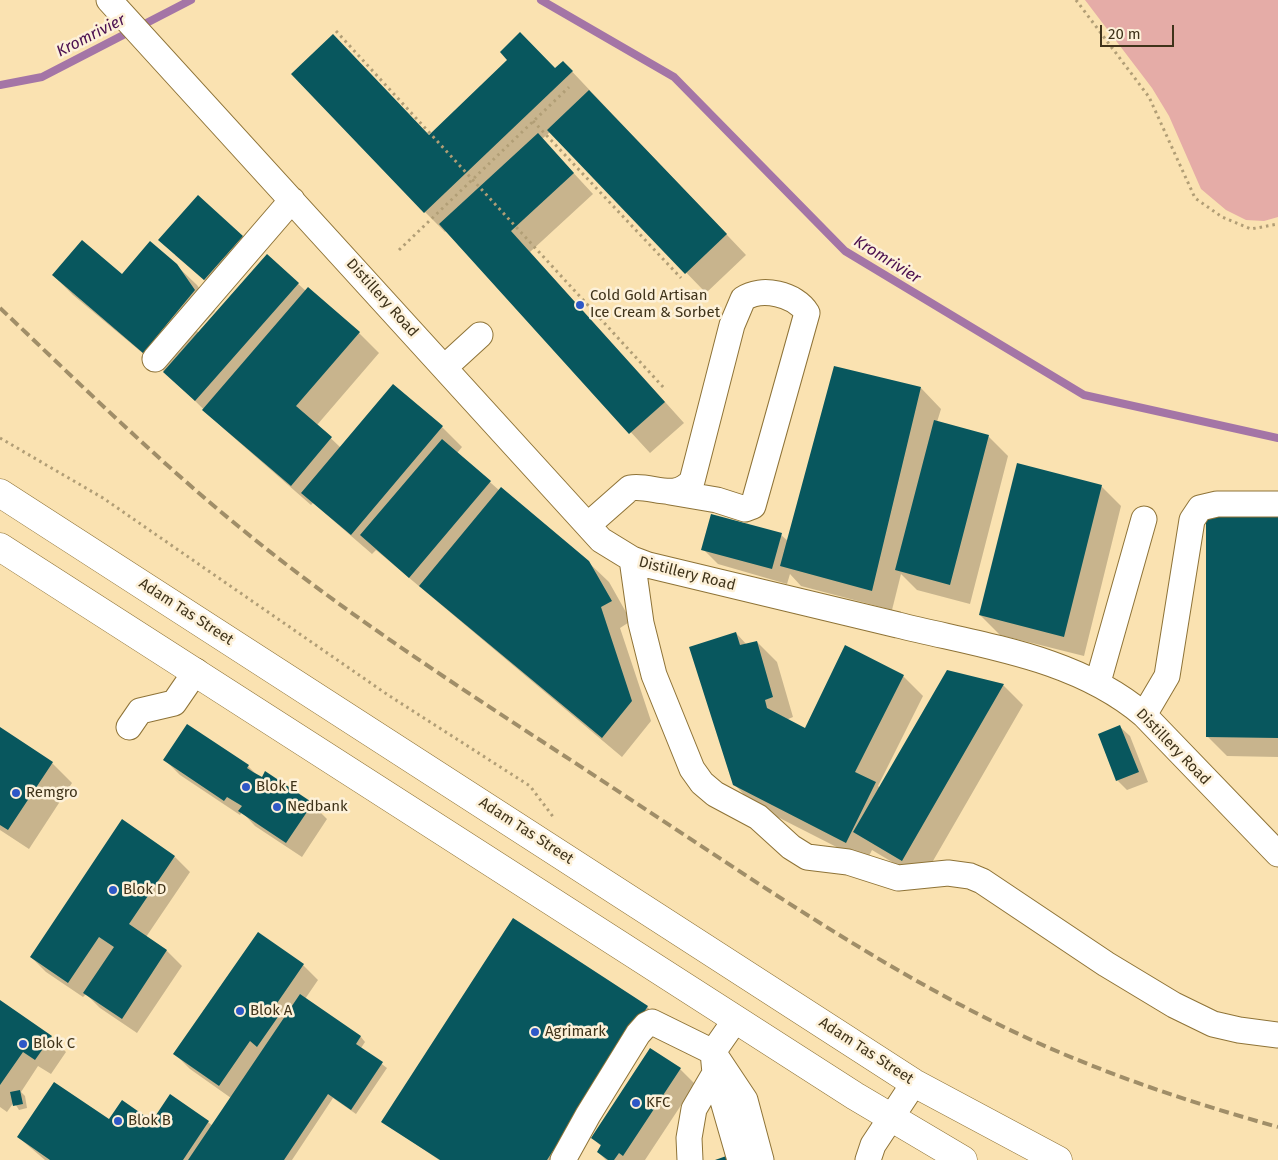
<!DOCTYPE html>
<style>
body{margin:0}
#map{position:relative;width:1278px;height:1160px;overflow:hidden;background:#fae2b1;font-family:"Fira Sans",sans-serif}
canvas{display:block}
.scale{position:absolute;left:1100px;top:25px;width:74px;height:22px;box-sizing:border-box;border:2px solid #3f331a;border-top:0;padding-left:6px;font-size:15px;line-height:18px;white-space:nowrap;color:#3f331a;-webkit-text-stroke:4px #fdf1d9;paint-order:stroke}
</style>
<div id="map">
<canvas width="1278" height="1160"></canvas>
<div class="scale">20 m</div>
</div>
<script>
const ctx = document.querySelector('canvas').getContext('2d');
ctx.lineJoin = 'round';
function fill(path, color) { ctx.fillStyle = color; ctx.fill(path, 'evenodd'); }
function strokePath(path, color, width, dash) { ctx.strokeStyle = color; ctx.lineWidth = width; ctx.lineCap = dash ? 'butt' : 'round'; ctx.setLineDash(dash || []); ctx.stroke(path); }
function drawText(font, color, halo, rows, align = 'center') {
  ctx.font = font + ' "Fira Sans",sans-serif'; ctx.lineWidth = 5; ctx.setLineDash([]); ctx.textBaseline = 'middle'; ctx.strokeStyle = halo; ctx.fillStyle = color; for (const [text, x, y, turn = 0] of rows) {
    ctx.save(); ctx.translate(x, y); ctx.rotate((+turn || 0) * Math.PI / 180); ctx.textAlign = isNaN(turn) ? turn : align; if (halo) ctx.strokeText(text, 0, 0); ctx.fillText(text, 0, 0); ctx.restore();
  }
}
fill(new Path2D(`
 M1085,0h193v217l-14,4 -18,-1 -20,-10 -25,-21 -32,-73 -17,-28z`), '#e5aca7');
fill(new Path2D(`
 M563,62l183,193 -40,38 -156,-161 -8,7 51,55 -63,58 154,171 -34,30 -204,-222 -1,1 -20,-20 -132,-138 136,62 127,-66z
 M242,236l15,16 -37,42 -45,-39z
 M267,256l39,35 53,42 20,20 -62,72 24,23 101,-21 20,20 -5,6 43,38 88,71 21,20 22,39 -11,7 31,93 -29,36 -246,-207 -4,4 -59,-51 -2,2 -87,-76 -60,-58 -91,-76 -20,-20 69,1 54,-11 21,20 18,26 -18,20 2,2z
 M921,388l20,21 -4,13 51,14 20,20 -38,148 -53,-14 -16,-16 -9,36 -91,-24 -11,-12 -3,10 -69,-20 -15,-15 78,-14 7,6z
 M1101,486l20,20 -37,150 -84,-21 -20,-20z
 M1278,517v240l-51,-1 -20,-20z
 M736,633l11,12 10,-3 20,20 16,55 -7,3 20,10 97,-54 20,20 -45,90 2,2 123,-103 20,20 -101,175 -50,-30 -6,12 -112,-57 -20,-21z
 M1119,726l11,10 18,46 -21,8 -10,-10z
 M0,729l52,34 20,20 -43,66 -29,-19z
 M165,760l83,6 10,10 54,28 15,15 -25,38 -47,-31 -13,-14 -2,3 -60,-40z
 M175,857l15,15 -44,65 21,14 15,15 -45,67 -37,-25 -14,-14 -3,3 -37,-25 -15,-15z
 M258,934l45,31 15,15 -13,19 56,38 4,5 -4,6 26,20 -31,46 -23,-16 -41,62h-247l-27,-23 91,-16 99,1 5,4 18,-28 -41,-29 -15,-15z
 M0,1002l51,35 15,15 -15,22 -13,-8 -17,26 4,4 2,12 -8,2 -5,-8 -7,10 -7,-5z
 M647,1007l5,4 -97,149h-116l-57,-39z
 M680,1069l15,15 -50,76h-39l-8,-8 4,-5 -10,-9z`), '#0003');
strokePath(new Path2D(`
 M541,0l133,77 171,174 239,144 194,43
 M0,85l42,-8 149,-77`), '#a475a6', 8);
fill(new Path2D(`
 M520,32l35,36 8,-7 10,10 -149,142 -133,-139 42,-40 96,101 78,-75 -7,-8z
 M589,90l138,144 -42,40 -138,-144z
 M538,133l36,40 -63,58 154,171 -36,32 -190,-210z
 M198,195l45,41 -39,44 -46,-40z
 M82,240l40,34 28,-33 27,23 18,26 -52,63 -91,-78z
 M267,254l32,29 -104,118 -32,-29z
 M308,287l52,45 -64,74 36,31 -41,49 -89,-76z
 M834,366l87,21 -49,204 -92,-25z
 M393,384l50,42 -92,109 -50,-42z
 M934,420l55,15 -39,150 -55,-15z
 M442,439l49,42 -82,97 -49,-43z
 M1017,463l85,22 -38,152 -85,-22z
 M501,487l88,74 23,40 -11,6 31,94 -30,37 -183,-152z
 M711,514l71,19 -10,36 -71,-19z
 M1206,515h72v223l-72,-1z
 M736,632l4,13 17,-4 16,56 -8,3 2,8 38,20 40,-83 59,30 -49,97 21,10 -30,61 -113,-58 -44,-138z
 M947,670l57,14 -102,177 -49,-29z
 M187,724l62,41 -2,3 6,4 9,5 3,-6 48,32 -27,40 -48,-32 4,-5 -15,-9 -3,4 -61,-41z
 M1120,725l19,47 -23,9 -18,-47z
 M0,727l53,35 -45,68 -8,-5z
 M122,819l53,37 -46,68 38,26 -45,69 -39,-26 31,-46 -15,-10 -31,46 -38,-26z
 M513,918l135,88 -101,154h-107l-59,-38z
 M258,932l46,32 -31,45 7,5 -23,33 -7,-6 -31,45 -46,-32z
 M300,994l61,42 -5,8 27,18 -32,48 -23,-16 -44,66h-96z
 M0,1000l52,36 -17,24 -12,-8 -23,33z
 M650,1048l31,20 -58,88 -4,-3 -5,7h-6l-11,-8 4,-7 -10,-7z
 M54,1082l55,37 13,-19 30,21 18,-27 39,27 -26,39h-133l-33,-23z
 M20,1090l3,14 -10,2 -3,-14z
 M732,1154l2,6h-19z`), '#08575e');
const minor = new Path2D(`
 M109,0l492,540 31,19 16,6c84,20 167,40 250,60 84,21 178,32 246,90l134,139
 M155,359l137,-159
 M445,367l35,-32
 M588,525l42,-37c22,-4 44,14 62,-7l40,-156 11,-26c18,-13 53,-5 64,14l-54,193 -8,3 -28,-9 -47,-8
 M632,559l9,64 13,52 38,94 10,14 13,11 43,23 33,30 16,10 41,5 50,16 50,-5 22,3 12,5 124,83 68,41 39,19 26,6 39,5
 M1098,682l46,-163
 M1144,715l23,-39 25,-156 8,-12 17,-4h61
 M129,727l11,-16 34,-8 22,-32
 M715,1073l25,87
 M563,1160l25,-45 50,-81 8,-9 6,-3 61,30 32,48 16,60
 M690,1160l-1,-22 5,-29 21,-36 -2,-21 23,-33
 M868,1160l5,-15 41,-62`);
const major = new Path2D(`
 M0,493l914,590 144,77
 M0,547l855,549 108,64`);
strokePath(minor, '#8e7337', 27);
strokePath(major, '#8e7337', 29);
strokePath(new Path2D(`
 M1076,0l73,97 46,101 27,19 29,12 27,-5
 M336,31l328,357
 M533,121l148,157
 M399,250l170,-163
 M0,438l103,60 285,197 142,91 24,32`), '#b19e76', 3, [2.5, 4]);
strokePath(minor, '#fff', 25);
strokePath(major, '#fff', 28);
strokePath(new Path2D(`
 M0,308c78,74 155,150 238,218 125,103 264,188 398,277 111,73 222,149 340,210 96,50 198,85 302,114`), '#a08e68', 4, [10, 5]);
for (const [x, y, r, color] of [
 [580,305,5,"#2e58c7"],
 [246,787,5,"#2e58c7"],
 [16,793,5,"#2e58c7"],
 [277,807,5,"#2e58c7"],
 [113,890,5,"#2e58c7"],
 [240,1011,5,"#2e58c7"],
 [535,1032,5,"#2e58c7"],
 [23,1044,5,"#2e58c7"],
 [636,1103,5,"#2e58c7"],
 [118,1121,5,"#2e58c7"]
]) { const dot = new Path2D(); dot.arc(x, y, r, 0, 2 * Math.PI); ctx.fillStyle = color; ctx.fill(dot); strokePath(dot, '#fdf1d9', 2); }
drawText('15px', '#3f331a', '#fdf1d9', [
 ["Cold Gold Artisan",590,296],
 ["Ice Cream & Sorbet",590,313],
 ["Blok E",256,787],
 ["Remgro",26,793],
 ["Nedbank",287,807],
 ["Blok D",123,890],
 ["Blok A",250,1011],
 ["Agrimark",545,1032],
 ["Blok C",33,1044],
 ["KFC",646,1103],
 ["Blok B",128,1121]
], 'left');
drawText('15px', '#3f331a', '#fdf1d9', [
 ["Distillery Road",382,298,48],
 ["Distillery Road",687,574,14],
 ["Adam Tas Street",186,612,33],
 ["Distillery Road",1173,747,46],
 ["Adam Tas Street",526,831,33],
 ["Adam Tas Street",866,1051,33]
]);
drawText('italic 16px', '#4a0e4e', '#fdf1d9', [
 ["Kromrivier",91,36,-27],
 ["Kromrivier",887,260,32]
]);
</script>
